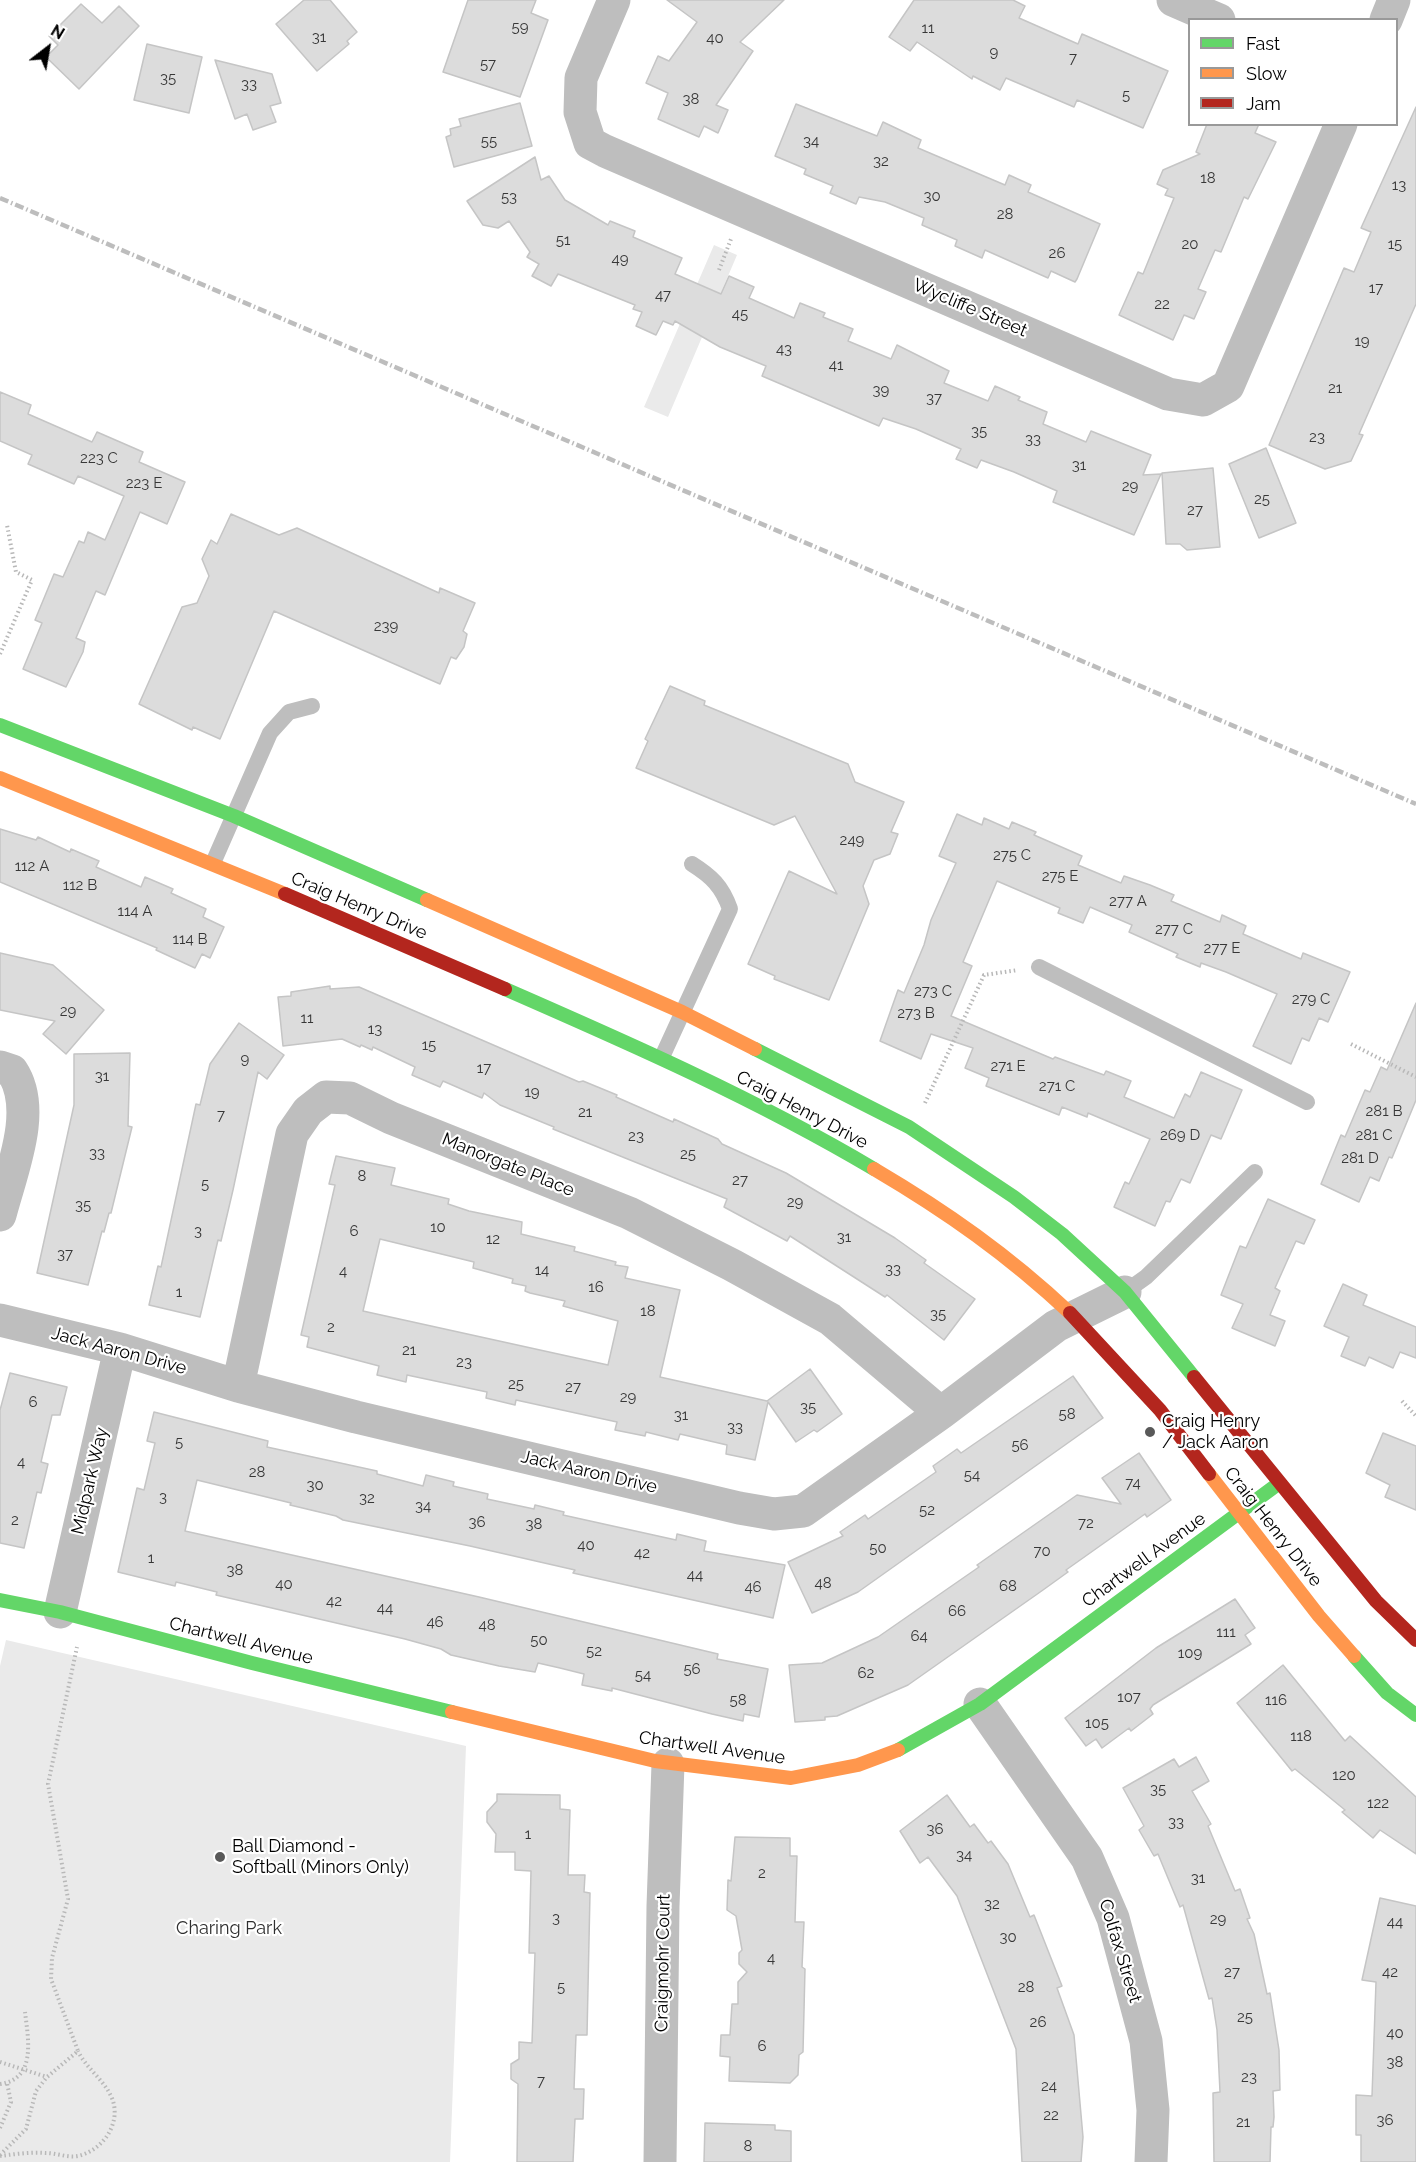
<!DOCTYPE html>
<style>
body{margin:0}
#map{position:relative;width:1416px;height:2162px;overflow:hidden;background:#fff;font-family:Raleway,sans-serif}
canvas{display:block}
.legend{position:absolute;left:1188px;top:18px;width:210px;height:108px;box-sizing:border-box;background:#fff;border:2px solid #999;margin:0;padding:8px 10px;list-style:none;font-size:18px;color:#000}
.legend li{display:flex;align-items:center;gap:12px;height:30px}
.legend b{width:30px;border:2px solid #999}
.north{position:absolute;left:18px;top:18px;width:60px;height:60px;-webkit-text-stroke:4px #fff;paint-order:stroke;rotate:31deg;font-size:16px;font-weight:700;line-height:24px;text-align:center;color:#000}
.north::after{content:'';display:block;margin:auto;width:21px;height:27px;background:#000;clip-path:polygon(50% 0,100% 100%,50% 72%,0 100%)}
</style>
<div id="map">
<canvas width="1416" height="2162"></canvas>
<ul class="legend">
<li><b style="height:8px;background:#63d668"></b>Fast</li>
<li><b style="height:8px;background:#ff974d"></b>Slow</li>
<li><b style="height:8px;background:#b3261e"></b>Jam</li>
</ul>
<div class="north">N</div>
</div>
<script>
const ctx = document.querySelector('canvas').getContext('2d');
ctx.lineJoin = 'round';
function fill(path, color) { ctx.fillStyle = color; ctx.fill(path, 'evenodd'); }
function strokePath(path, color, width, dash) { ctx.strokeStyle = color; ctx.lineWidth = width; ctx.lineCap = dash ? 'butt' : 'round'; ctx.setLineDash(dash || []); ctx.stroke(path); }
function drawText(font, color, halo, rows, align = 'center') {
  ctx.font = font + ' Raleway,sans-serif'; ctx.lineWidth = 4.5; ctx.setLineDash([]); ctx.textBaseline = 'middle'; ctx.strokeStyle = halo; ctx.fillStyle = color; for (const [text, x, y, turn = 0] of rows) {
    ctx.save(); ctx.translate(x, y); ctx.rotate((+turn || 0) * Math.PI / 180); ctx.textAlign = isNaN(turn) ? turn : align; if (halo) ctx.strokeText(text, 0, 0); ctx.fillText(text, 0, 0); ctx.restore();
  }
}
fill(new Path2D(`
 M714,245l23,10 -69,162 -24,-10z
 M6,1640l460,106 -16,416h-450v-496z`), '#eaeaea');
const building = new Path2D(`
 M304,0h26l27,32 -10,9 2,3 -32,27 -41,-47z
 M468,0h68l-5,13 17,7 -28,77 -77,-25z
 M667,0h117l-44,42 13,9 -37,54 12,5 -10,23 -14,-7 -5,11 -41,-18 10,-26 -22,-10 12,-27 11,5 28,-39z
 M914,0h99l12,6 -6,12 59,26 4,-10 86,37 -25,57 -66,-28 -3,7 -68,-29 -6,12 -27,-14 -1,3 -55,-37 -7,9 -21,-14z
 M81,4l21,19 17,-17 20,20 -60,63 -33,-32 12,-12 -9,-9z
 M147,44l55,13 -13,56 -55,-13z
 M215,60l57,14 9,29 -11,3 6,16 -23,8 -6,-16 -12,5z
 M520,103l12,43 -78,21 -8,-30 5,-2 -1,-6 11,-3 -2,-7z
 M796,104l81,32 6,-14 38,18 -3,8 87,37 4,-10 22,10 -3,7 72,32 -23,55 -2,3 -24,-11 -3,7 -63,-28 -3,8 -27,-12 2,-6 -35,-15 2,-7 -39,-16 -26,-5 -3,7 -26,-11 3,-7 -29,-12 2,-5 -31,-13z
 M1416,107v197l-57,130 4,1 -12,26 -26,8 -56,-24 75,-177 10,4 17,-40 -10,-4z
 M1207,124h52l-4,9 21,9 -28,57 -4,-2 -23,55 -6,-2 -17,39 8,3 -12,27 -10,-4 -11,25 -54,-25 19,-43 5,2 31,-76 -9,-3 3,-6 -11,-5 6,-14 37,-16 -4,-2z
 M535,157l6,23 8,-4 16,24 43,25 2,-4 25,10 -2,6 49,21 -7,16 46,20 8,-18 25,11 -5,11 45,20 6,-15 25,10 -2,4 30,12 -5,12 43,18 6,-14 52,26 -5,12 44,18 7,-15 25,11 -2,3 29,12 -4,12 43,18 5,-11 60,24 -8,20 18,-1 -27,61 -81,-33 4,-11 -43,-19 -33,-12 -4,8 -21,-9 5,-10 -45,-20 -33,-11 -4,8 -117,-50 4,-10 -46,-19 -45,-26 -2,4 -10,-4 -7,14 -20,-9 6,-14 -9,-3 2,-4 -77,-31 -7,12 -19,-10 7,-12 -12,-7 3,-5 -21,-31 -11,7 -15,-3 -16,-24z
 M0,392l31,13 -3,9 64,28 5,-10 46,20 -4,10 46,20 -18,42 -27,-12 -35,83 -9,-4 -20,47 9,4 -2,10 -17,35 -43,-18 19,-46 -7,-3 19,-46 9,3 16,-36 5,2 4,-11 17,8 19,-44 -46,-20 -4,8 -46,-20 4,-9 -32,-14z
 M1266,448l30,75 -37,15 -30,-74z
 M1213,468l7,79 -33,3 -7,-6h-14l-4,-71z
 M231,514l48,21 18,-7 142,65 1,-5 35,15 -12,28 4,3 -3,13 -8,12 -5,-2 -11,27 -166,-73 -54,128 -27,-12 -1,3 -53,-26 43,-97 15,-4 12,-27 -7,-17 9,-19 6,4z
 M670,686l35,15 -1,4 144,59 7,18 49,20 -13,30 7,2 -8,20 -16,6 -11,26 6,18 -40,96 -55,-21 1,-3 -27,-12 41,-93 48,23 -42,-78 -21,9 -138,-57 12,-27 -3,-2z
 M957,814l25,11 2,-7 25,11 3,-7 24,10 -2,3 48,21 -4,9 43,18 3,-7 26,9 24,10 -3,6 49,21 2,-7 24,11 -3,8 58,25 2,-6 47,19 -22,50 -9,-4 -10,23 -7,-3 -11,26 -38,-18 24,-52 -51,-22 -25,-9 -1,4 -24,-10 2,-3 -49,-22 3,-7 -42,-18 -7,16 -25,-10 2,-5 -63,-27 -34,81 9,4 -21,50 102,43 2,-2 49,18 2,-4 25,10 -7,16 50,21 11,-24 5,3 11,-25 41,18 -21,49 -10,-4 -21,48 -9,-4 -11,23 -4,-1 -11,25 -41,-19 11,-25 4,2 21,-45 -62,-26 -1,4 -25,-10 -3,8 -73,-29 3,-8 -24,-10 8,-20 -42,-14 -10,25 -41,-18 18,-51 6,3 20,-48 7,-25 25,-57 -17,-7z
 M0,829l36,11 2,-3 32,15 1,-3 28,12 -3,6 45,20 4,-10 28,12 -2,4 35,16 -3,8 21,10 -14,31 -8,-4 -7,14 -39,-18 1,-2 -157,-66z
 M0,953l53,12 51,45 -38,44 -23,-20 12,-13 -55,-11z
 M330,986v3l29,-2 220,95 4,-1 34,14 -1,2 57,25 1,-3 44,20 4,5 64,29 109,65 31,22 -2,3 51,36 -31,41 -57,-45 -2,2 -95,-61 -3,5 -63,-34 3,-8 -174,-70 1,-2 -54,-22 -16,-12 -2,5 -39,-17 -3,6 -28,-12 3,-8 -42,-20 -1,3 -11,-5 -1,2 -18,-8 -59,7 -5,-49 13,-1v-4z
 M1416,1003v97l-24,58 -3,-1 -10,24 -9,-4 -11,25 -38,-18 20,-49 4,2 20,-47 5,2 11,-25 6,3z
 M239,1023l45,32 -17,24 -9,-7 -25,118 -12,51 -3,-1 -18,77 -51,-12 9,-39 3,1 35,-163 4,1 10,-41z
 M130,1053l-2,73 4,1 -21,86h-2l-5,19 -2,-1 -14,54 -51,-12 37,-168v-51z
 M336,1156l59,12 -4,17 58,14 -1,5 21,7 53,11 -1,12 54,13 -1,4 42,11 -1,3 13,2 -3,11 55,12 -20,87 107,24 43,-32 32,45 -25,18 -3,-2 -18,12 -28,-40 -13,58 -29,-6 1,-9 -47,-11 -2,6 -32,-8 -1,4 -30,-6 2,-8 -101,-22 -1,5 -29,-7 1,-6 -80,-17 -1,7 -29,-7 2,-9 -72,-19 2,-10 -8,-2 34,-150 -6,-1zM380,1239l94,23 -1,6 40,11 -1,4 14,3 -1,5 5,2 35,8 -2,5 55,15 -10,44 -245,-54z
 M1268,1199l47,21 -11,24 -8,-3 -21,47 5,3 -10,24 15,6 -10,25 -43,-18 11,-24 -22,-9 19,-49 6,2z
 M1343,1284l24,11 -4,10 53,22v31l-16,-6 -7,16 -24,-11 -4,9 -24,-10 8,-19 -25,-11z
 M10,1373l57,14 -7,28h-8l-11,47 7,2 -7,29 -4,-1 -13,56 -24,-5v-133z
 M1073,1376l30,42 -245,174 -46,21 -24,-51 55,-26 -3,-4 25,-17 3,4 68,-47 -3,-6 24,-17 4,4z
 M154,1412l114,29 -1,6 110,24v3l46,12 3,-11 28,7 -1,4 35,8 -1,5 47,10 1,-4 29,7 -1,3 113,25 1,-6 29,7 -2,10 81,14 -12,53 -200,-45 2,-3 -105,-24 -127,-26 -7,-4 -46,-11 1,-2 -94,-23 -12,51 294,66 218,52 21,5 -1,5 51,10 -9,48 -15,-3 -1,7 -31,-7 -100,-26v3l-30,-6 2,-11 -24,-6 -22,-5 -3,9 -36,-6 -48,-11 -10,-6 -36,-10 -189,-44 1,-3 -41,-10 -1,4 -57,-14 19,-84 7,2 11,-47 -8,-2z
 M1383,1433l33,13v64l-31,-13 5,-12 -24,-12z
 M1139,1453l32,47 -24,17 -2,-3 -79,56 2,2 -25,18 -135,95 -71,31 -12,1v3l-30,2 -6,-57 33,-2 56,-26 101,-70 -2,-2 100,-70 44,9 -19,-26z
 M1235,1599l20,29 -10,7 6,9 -98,61 -3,4 3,5 -22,17 -2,-3 -27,20 -6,-9 -10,7 -21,-28 91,-70z
 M1283,1665l62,76 5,-5 66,61v57l-36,-24 -7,8 -31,-26 3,-2 -50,-41 -3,2 -55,-68z
 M1196,1757l13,24 -17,10 19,33 -3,2 27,65 5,-2 10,29 -3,1 7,15 13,60 3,-1 9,57 1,40 -7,1 1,26 -1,10h-2l-1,35h-56l-1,-69 7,-1 -3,-62 -5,-32 -3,1 -26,-94 -3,2 -22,-53 -4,2 -15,-26 5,-4 -21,-38 51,-29 5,8z
 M497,1794l63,1v14l10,1 -2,65h17l-1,17 6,1 -3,142h-11l-2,54h10l-1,30h-8l-2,43h-56l1,-78 -7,-5v-15l8,-5v-17l13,1 3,-90h-6l2,-82 -16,-1v-18h-20l1,-18 -9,-12v-10l10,-11z
 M947,1795l23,32 4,-3 14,19 3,-2 17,23 22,53 4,-2 28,71 -5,2 17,47 9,102 -2,25h-59l-6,-113 -59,-153 -29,-39 -8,6 -20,-32z
 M735,1837l55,1v18h7l-2,66h9l-2,45 3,2 -2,83 -4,3 -1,20 -8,8 -61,-2 1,-24 -10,-1 1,-21h9l2,-31h6v-22l9,-10 -8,-8v-11l3,-3 -6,-34 -9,-6 1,-30 3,1z
 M1380,1898l36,8v256h-55v-27h-5v-40l16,1 4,-114 -14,-2z
 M705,2123l70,2v5l16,1v31h-87z`);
fill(building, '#dcdcdc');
strokePath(building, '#c5c5c5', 1.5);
strokePath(new Path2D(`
 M719,270l12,-31
 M0,654l32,-74 -16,-8 -9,-47
 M1351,1044l65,33
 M925,1103l59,-128 34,-5
 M1402,1401l14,15
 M0,2062l47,15
 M0,2084c37,-5 28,-46 25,-72
 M0,2128l11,-26 -4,-19
 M0,2155l26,-26 10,-38 11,-14 31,-26 -27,-72 1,-21 16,-59 -20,-115 29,-137
 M0,2156c15,-2 31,-4 46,-3 10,0 22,5 32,3 26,-6 45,-35 33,-60 -8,-17 -25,-28 -33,-45`), '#b8b8b8', 4, [1.5, 3]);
strokePath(new Path2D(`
 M213,863l57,-130 19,-21 23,-6
 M1039,967l268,135
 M662,1057l68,-148c-8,-23 -19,-33 -38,-45
 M1125,1292l21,-15 109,-105`), '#bebebe', 16);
strokePath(new Path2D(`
 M614,0l-33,78 -1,34 10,31 15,8 563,243 35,6 25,-14 113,-262
 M1173,0l46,20
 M1386,20l8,-20
 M0,1067l12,4c26,39 -1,101 -12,144
 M0,1320l120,29 118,37 118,31 383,91 35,6 29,-3 138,-98 115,-87 69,-34
 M238,1386l54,-252 16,-23 18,-14 24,1 41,20 238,95 103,52 98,54 111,94
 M60,1612l60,-263
 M980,1704l107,154 26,60 33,123 7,69 -2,52
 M660,2162l3,-256 5,-142`), '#bebebe', 33);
strokePath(new Path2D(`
 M0,725l234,91 193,84
 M505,989c126,55 251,110 369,180
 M755,1049l154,78 105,70 48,37 63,58 69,85
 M0,1600l60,12 192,51 200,49
 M1354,1656l33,37 29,22
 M898,1750l82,-46 298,-220`), '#63d668', 14);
strokePath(new Path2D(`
 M0,778l285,116
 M427,900l255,112 73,37
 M874,1169c73,43 134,86 196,144
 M1209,1474l110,142 35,40
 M452,1712l203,49 136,17 67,-13 40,-15`), '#ff974d', 14);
strokePath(new Path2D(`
 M285,894l220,95
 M1070,1313l90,97 49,64
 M1194,1377l182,224 40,39`), '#b3261e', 14);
strokePath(new Path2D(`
 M0,198l1416,606`), '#bdbdbd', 4.5, [9, 3, 1.5, 3]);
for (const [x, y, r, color] of [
 [1150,1432,6,"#595959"],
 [220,1857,6,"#595959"]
]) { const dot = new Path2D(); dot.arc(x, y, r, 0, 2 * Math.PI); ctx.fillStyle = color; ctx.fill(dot); strokePath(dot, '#fff', 2); }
drawText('15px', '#373737', null, [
 ["59",520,27],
 ["11",928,28],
 ["31",319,37],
 ["40",715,38],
 ["9",994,52],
 ["7",1073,58],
 ["57",488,64],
 ["35",168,78],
 ["33",249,84],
 ["5",1126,95],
 ["38",691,99],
 ["55",489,141],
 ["34",811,141],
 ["32",881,161],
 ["18",1208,178],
 ["13",1399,185],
 ["30",932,196],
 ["53",509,197],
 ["28",1005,214],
 ["51",563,240],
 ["20",1190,244],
 ["15",1395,244],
 ["26",1057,253],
 ["49",620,259],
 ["17",1376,288],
 ["47",663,295],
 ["22",1162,304],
 ["45",740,314],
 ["19",1362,341],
 ["43",784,349],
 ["41",836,365],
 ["21",1335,388],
 ["39",881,390],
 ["37",934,398],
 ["35",979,431],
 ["23",1317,437],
 ["33",1033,439],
 ["223 C",99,458],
 ["31",1079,465],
 ["223 E",144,483],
 ["29",1130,486],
 ["25",1262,499],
 ["27",1195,510],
 ["239",386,626],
 ["249",852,840],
 ["275 C",1012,855],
 ["112 A",32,866],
 ["275 E",1060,876],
 ["112 B",80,885],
 ["277 A",1128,901],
 ["114 A",135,911],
 ["277 C",1174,929],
 ["114 B",190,939],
 ["277 E",1222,948],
 ["273 C",933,991],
 ["279 C",1311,999],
 ["29",68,1011],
 ["273 B",916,1013],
 ["11",307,1018],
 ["13",375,1029],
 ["15",429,1045],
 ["9",245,1059],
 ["271 E",1008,1066],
 ["17",484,1068],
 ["31",102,1076],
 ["271 C",1057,1086],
 ["19",532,1092],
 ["281 B",1384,1111],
 ["21",585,1112],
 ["7",221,1115],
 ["269 D",1180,1135],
 ["281 C",1374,1135],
 ["23",636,1136],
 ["33",97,1153],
 ["25",688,1154],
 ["281 D",1360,1158],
 ["8",362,1176],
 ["27",740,1180],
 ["5",205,1184],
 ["29",795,1202],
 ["35",83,1205],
 ["10",438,1227],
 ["3",198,1231],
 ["6",354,1231],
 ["31",844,1237],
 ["12",493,1239],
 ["37",65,1254],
 ["33",893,1269],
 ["14",542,1270],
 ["4",343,1271],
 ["16",596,1287],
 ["1",179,1292],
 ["18",648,1311],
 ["35",938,1314],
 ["2",331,1327],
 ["21",409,1350],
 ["23",464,1362],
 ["25",516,1384],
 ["27",573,1387],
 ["29",628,1397],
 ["6",33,1402],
 ["35",808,1407],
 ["58",1067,1414],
 ["31",681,1415],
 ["33",735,1427],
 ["5",179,1442],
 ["56",1020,1445],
 ["4",21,1462],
 ["28",257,1472],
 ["54",972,1475],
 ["74",1133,1483],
 ["30",315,1485],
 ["3",163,1497],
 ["32",367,1498],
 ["34",423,1506],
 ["52",927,1510],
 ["2",15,1520],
 ["36",477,1522],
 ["72",1086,1523],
 ["38",534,1524],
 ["40",586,1545],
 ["50",878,1548],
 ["70",1042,1551],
 ["42",642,1553],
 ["1",151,1558],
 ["38",235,1570],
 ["44",695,1575],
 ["48",823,1583],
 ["40",284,1584],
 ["68",1008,1586],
 ["46",753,1587],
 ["42",334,1601],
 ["44",385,1608],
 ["66",957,1611],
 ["46",435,1622],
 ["48",487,1625],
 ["111",1226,1632],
 ["64",919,1636],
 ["50",539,1640],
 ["52",594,1651],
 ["109",1190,1653],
 ["56",692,1669],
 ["62",866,1673],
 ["54",643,1675],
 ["107",1129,1697],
 ["58",738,1700],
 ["116",1276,1700],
 ["105",1097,1723],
 ["118",1301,1736],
 ["120",1344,1775],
 ["35",1158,1789],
 ["122",1378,1803],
 ["33",1176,1822],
 ["36",935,1829],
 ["1",528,1834],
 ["34",964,1855],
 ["2",762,1873],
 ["31",1198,1878],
 ["32",992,1904],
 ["3",556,1918],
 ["29",1218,1919],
 ["44",1395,1922],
 ["30",1008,1937],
 ["4",771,1958],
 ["27",1232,1972],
 ["42",1390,1972],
 ["5",561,1987],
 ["28",1026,1987],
 ["25",1245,2017],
 ["26",1038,2022],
 ["40",1395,2033],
 ["6",762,2046],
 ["38",1395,2062],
 ["23",1249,2077],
 ["7",541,2081],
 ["24",1049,2086],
 ["22",1051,2115],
 ["36",1385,2120],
 ["21",1243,2122],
 ["8",748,2146]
]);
drawText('18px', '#000', '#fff', [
 ["Wycliffe Street",970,308,23],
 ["Craig Henry Drive",359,906,23],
 ["Craig Henry Drive",802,1110,28],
 ["Manorgate Place",508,1165,22],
 ["Jack Aaron Drive",119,1351,15],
 ["Jack Aaron Drive",589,1472,13],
 ["Midpark Way",90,1481,-77],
 ["Craig Henry Drive",1273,1527,52],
 ["Chartwell Avenue",1144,1560,-36],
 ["Chartwell Avenue",241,1641,14],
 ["Chartwell Avenue",712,1748,8],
 ["Colfax Street",1120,1951,73],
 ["Craigmohr Court",663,1963,-89]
]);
drawText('18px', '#000', '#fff', [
 ["Craig Henry",1162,1422],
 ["/ Jack Aaron",1162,1443],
 ["Ball Diamond -",232,1847],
 ["Softball (Minors Only)",232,1868]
], 'left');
drawText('18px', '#2f2f2f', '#fff', [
 ["Charing Park",229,1929]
]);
</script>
